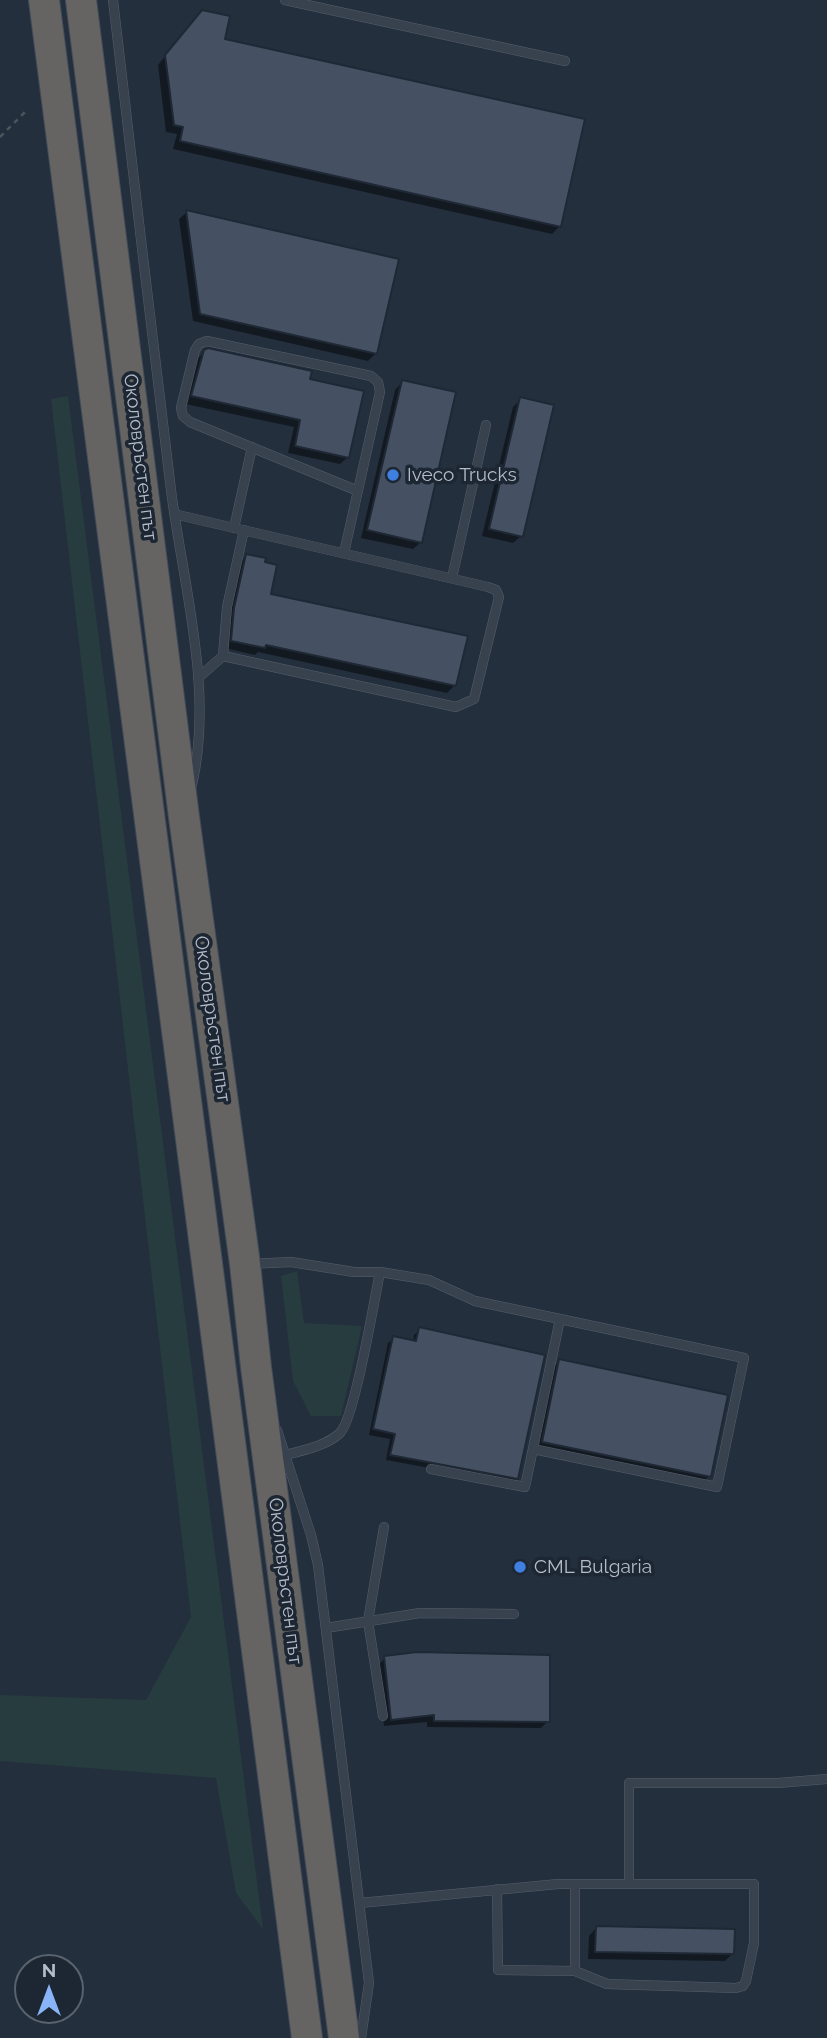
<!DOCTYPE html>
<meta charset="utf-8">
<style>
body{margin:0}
#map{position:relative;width:827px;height:2038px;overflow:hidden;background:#242f3e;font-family:Raleway,sans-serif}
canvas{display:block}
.north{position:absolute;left:14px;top:1954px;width:70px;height:70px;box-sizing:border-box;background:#1d2633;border:2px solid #59626f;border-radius:50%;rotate:0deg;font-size:19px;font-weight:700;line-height:28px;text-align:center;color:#b4bcc9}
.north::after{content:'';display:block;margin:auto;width:24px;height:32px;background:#8ab4f8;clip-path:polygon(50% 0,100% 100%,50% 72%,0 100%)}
</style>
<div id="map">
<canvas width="827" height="2038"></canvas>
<div class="north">N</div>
</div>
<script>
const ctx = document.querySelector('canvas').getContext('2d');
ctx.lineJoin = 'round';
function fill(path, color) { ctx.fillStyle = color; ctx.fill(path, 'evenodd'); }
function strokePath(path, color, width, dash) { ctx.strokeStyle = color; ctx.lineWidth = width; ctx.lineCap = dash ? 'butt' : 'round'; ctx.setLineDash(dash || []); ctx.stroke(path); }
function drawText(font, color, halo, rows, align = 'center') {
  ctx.font = font + ' Raleway,sans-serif'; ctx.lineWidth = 7; ctx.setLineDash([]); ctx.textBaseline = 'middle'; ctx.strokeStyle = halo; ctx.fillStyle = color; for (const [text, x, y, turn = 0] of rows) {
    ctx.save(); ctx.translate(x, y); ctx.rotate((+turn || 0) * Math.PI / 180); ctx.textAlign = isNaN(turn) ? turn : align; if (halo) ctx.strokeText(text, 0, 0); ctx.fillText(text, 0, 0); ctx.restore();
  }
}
fill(new Path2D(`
 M68,396l195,1533 -27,-36 -20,-115 -216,-17v-66l146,5 45,-83 -140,-1218z
 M297,1271l7,52 58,3 -21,90h-30l-18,-35 -12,-105z`), '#263c3f');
fill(new Path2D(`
 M194,20l29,20 337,186 -8,8 -379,-85 4,-15 -11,-2 -8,-67z
 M187,212l188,142 -7,7 -175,-40 -14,-102z
 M205,351l103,30 40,76 -8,7 -52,-11 6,-26 -109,-23 12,-45z
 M402,382l19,160 -8,7 -52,-11 34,-148z
 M521,399v137l-8,7 -31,-7 31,-129z
 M246,556l23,39 186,90 -8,8 -189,-41 -3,3 -31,-7 15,-84z
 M420,1329l97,149 -6,5 -125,-23 4,-21 -21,-4 19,-92 6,-5 19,4 1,-7z
 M559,1361l150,115 -6,6 -166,-35 17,-80z
 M385,1658l163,63 -7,7 -114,-1v-5l-43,4 -6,-61z
 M596,1928l137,25 -8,8 -137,-2 1,-23z`), '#0007');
const building = new Path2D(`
 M202,10l28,6 -5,23 360,80 -24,108 -381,-86 3,-14 -9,-2 -9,-70z
 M186,210l213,49 -22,95 -177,-40z
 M208,348l104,23 -2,8 54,12 -15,67 -54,-12 5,-26 -109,-24 13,-46z
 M402,380l54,12 -34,151 -55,-13z
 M520,397l34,8 -31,132 -34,-8z
 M246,554l20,4 -1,4 12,3 -6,29 197,42 -12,50 -190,-41 -1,3 -34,-7 3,-33z
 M419,1327l126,28 -27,124 -128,-24 5,-21 -22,-5 20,-93 23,5z
 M559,1359l169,36 -17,82 -169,-35z
 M417,1652l133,3v67l-116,-1v-6l-43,5 -7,-64z
 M596,1926l139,3 -1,25 -139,-2z`);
fill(building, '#455162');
strokePath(building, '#1f2835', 2);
const service = new Path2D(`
 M113,0c19,163 38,327 58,490 12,95 43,200 21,295
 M285,0l280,61
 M174,514l314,73 8,3 3,7 -25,102 -18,8 -233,-51 -25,22
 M234,528l18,-81
 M344,553l36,-161 -2,-10 -7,-6 -164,-35 -8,3 -4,6 -14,58 2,8 7,6 168,69
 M452,578l34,-153
 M223,656l4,-49 17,-77
 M248,1264l43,-2 63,10h26c-6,29 -25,145 -40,161 -14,13 -36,17 -54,22
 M380,1272l49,8 46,21 269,57 -27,129 -184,-38
 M277,1430l34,105 7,30 51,418 -8,55
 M431,1469l94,18 35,-168
 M326,1628l94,-15 94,1
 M383,1716l-15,-95 16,-94
 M575,1884v87
 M629,1884v-101h149l49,-4
 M360,1903l198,-19h196v59l-8,38 -3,5 -7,2 -129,-4 -32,-13 -77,-1 -1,-81`);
const trunk = new Path2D(`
 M44,0l263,2038
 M81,0l103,817 61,447 11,103 88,671`);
strokePath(service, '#565f6c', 10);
strokePath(trunk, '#434c59', 32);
strokePath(new Path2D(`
 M0,137l26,-26`), '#44595c', 2.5, [5, 5]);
strokePath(service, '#38414e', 9);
strokePath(trunk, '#656462', 30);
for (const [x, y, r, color] of [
 [393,475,7,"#3f7fe0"],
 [520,1567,7,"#3f7fe0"]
]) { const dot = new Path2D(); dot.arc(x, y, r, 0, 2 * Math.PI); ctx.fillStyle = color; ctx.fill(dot); strokePath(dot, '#1d2633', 2.5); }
drawText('19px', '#b4bcc9', '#1d2633', [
 ["Околовръстен път",140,457,83],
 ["Околовръстен път",212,1019,82],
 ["Околовръстен път",285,1581,83]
]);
drawText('19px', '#b4bcc9', '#1d2633', [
 ["Iveco Trucks",407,475],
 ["CML Bulgaria",534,1567]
], 'left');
</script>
